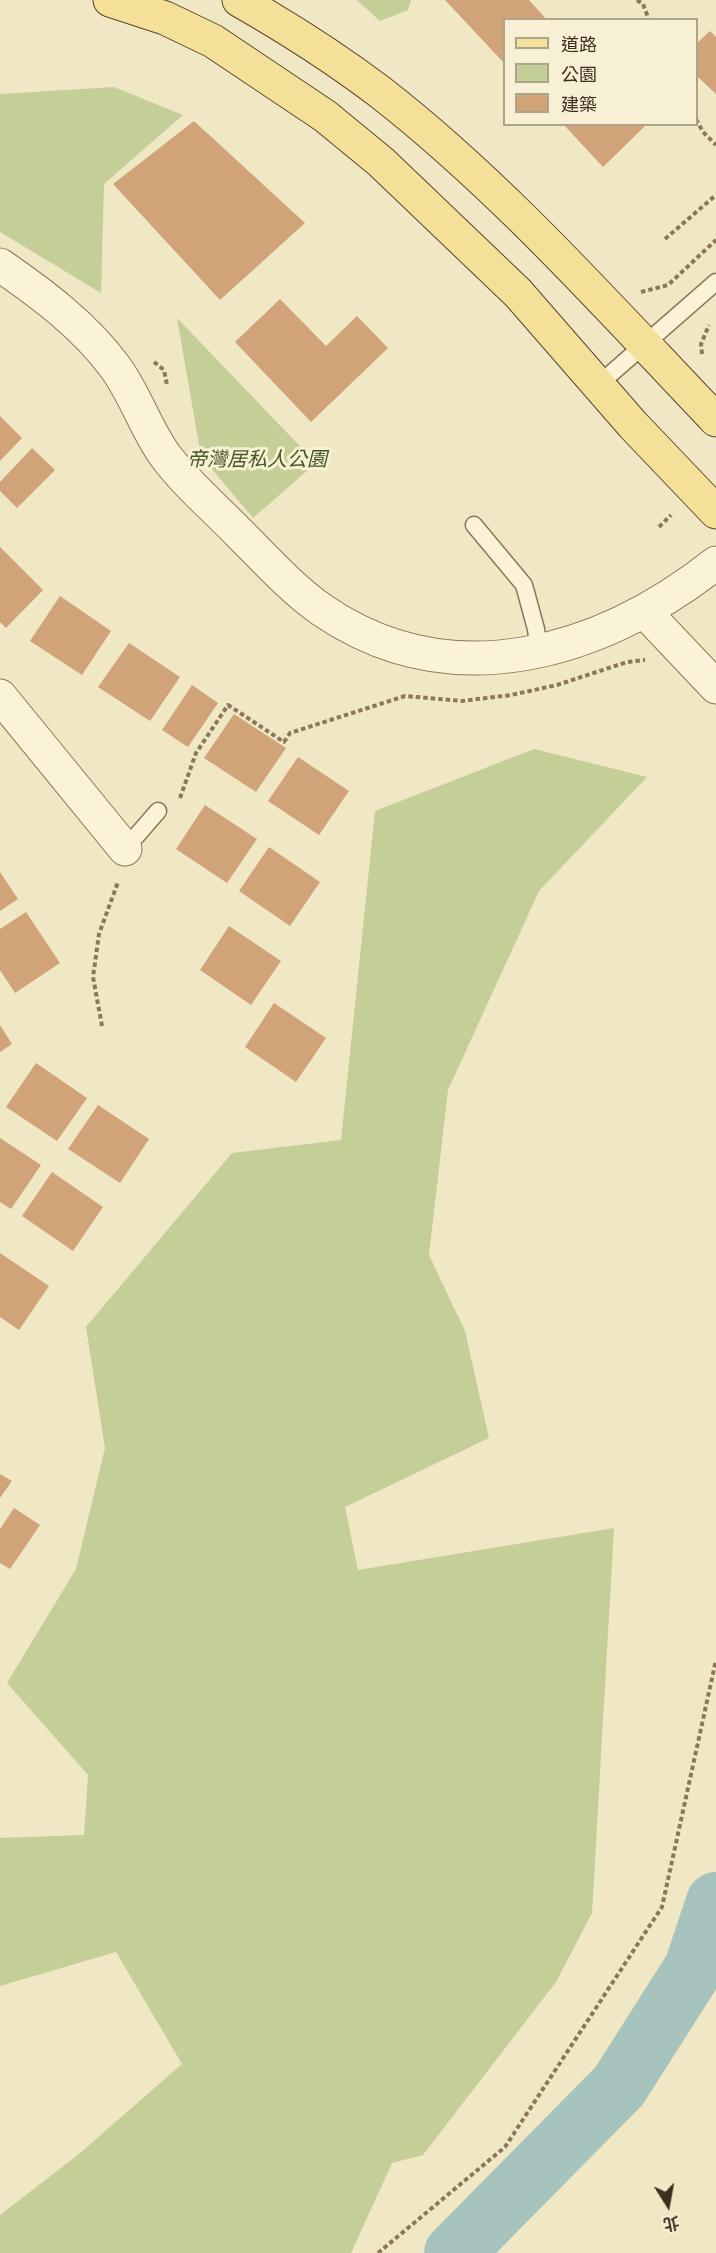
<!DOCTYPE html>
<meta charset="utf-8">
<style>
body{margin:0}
#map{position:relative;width:716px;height:2253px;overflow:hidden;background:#f0e7c4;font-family:"Roboto Serif","Noto Sans TC",serif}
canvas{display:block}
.legend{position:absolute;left:503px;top:18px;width:195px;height:108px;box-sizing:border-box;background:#f7f0d4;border:2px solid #aca38b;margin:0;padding:8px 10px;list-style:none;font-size:18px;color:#3b2f1e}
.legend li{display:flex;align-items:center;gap:12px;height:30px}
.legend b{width:30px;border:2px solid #aca38b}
.north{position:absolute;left:638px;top:2175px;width:60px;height:60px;-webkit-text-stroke:4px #f7f0d4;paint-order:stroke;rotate:169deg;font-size:16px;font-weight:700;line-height:24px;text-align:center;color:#3b2f1e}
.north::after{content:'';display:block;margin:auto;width:21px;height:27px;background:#3b2f1e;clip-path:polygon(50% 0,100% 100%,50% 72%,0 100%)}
</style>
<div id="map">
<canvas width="716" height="2253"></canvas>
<ul class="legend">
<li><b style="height:8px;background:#f5e09a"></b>道路</li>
<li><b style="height:16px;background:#c4cf97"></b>公園</li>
<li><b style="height:16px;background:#d0a478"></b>建築</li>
</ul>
<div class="north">北</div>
</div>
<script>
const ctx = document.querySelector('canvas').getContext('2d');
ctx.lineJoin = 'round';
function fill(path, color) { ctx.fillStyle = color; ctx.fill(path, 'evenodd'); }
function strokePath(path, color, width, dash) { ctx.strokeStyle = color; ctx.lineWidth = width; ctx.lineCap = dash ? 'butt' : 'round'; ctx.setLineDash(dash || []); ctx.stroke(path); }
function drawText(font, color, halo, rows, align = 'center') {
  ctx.font = font + ' "Roboto Serif","Noto Sans TC",serif'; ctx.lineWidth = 6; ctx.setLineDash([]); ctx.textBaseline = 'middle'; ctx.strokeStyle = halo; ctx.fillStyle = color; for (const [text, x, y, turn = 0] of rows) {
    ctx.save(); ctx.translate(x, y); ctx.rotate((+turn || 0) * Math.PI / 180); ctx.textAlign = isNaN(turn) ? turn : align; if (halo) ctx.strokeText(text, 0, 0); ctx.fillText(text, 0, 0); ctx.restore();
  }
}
fill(new Path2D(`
 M357,0h54l-3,10 -28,11z
 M114,87l69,28 -79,69 -3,109 -101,-61v-138z
 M177,318l139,145 -63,55 -52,-62z
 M534,749l113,28 -108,114 -91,199 -19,165 36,76 24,107 -144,69 13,63 256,-42 -22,385 -36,69 -133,173 -31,8 -41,90h-351v-38l79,-61 103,-90 -66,-112 -116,34v-148l84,-3 4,-60 -81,-92 69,-114 29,-121 -19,-121 146,-174 109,-13 34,-329z`), '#c4cf97');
strokePath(new Path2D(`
 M454,2253l165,-167 75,-118 22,-66`), '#a6c3bd', 60);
fill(new Path2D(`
 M445,0h84l18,20h-43v43z
 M710,31l6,6v57l-20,-19v-31z
 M194,121l111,102 -85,77 -107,-116z
 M563,124h84l-44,43z
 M280,299l46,47 31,-30 31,32 -77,74 -76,-80z
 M0,416l22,22 -22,23z
 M32,448l23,22 -38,38 -17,-17v-9z
 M0,547l43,43 -37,38 -6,-6z
 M60,596l51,35 -29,44 -52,-34z
 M129,643l51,34 -30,44 -52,-34z
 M192,685l26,18 -30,44 -26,-17z
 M234,714l52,34 -30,44 -52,-34z
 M298,757l51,34 -30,44 -51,-34z
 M205,805l52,34 -30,44 -51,-34z
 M269,847l51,35 -30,44 -51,-35z
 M0,872l18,27 -18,12z
 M26,912l34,51 -45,30 -15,-23v-41z
 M229,926l52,35 -30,44 -51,-35z
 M274,1003l52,35 -30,44 -51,-35z
 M0,1025l12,19 -12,8z
 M36,1063l51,35 -30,43 -51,-34z
 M98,1105l51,34 -29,44 -52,-34z
 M0,1138l41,27 -30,44 -11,-7z
 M52,1172l51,35 -30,44 -51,-35z
 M0,1253l49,33 -30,44 -19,-13z
 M0,1474l12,7 -12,17z
 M14,1508l26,17 -30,44 -10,-6v-34z`), '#d0a478');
const service = new Path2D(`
 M598,385l118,-103
 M474,525l50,60 12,44 3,23
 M125,849l33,-38`);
const minor = new Path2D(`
 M0,265c42,29 85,61 115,102 20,27 30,60 49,87 21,29 50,53 75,79 27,27 52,55 83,77 130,89 280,43 394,-47
 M645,612l71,75
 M0,696l125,153`);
const primary = new Path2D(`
 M110,0l55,18 48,23 112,75 56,46 137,131 115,132 83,87
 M239,0c49,28 96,58 141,92 121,94 230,217 336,328`);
strokePath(service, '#8c7859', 19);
strokePath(minor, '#8c7859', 35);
strokePath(primary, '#5a462d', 35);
strokePath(new Path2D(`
 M637,0l6,4 6,16
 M696,119l7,13 13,13
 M665,239l51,-44
 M641,292l27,-7 48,-45
 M702,354l-1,-10 8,-19
 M154,362l10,8 3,15
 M659,527l12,-12
 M180,798l16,-45 32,-48 56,37 6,-9 115,-37 57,5 49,-6 46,-10 70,-23 18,-2
 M102,1026l-9,-49 6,-43 19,-52
 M378,2253l127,-106 157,-240 54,-247`), '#8c7859', 4, [4.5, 3]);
strokePath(service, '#faf3d8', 16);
strokePath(minor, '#faf3d8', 33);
strokePath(primary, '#f5e09a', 33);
drawText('italic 20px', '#475923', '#f7f0d4', [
 ["帝灣居私人公園",257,460]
]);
</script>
